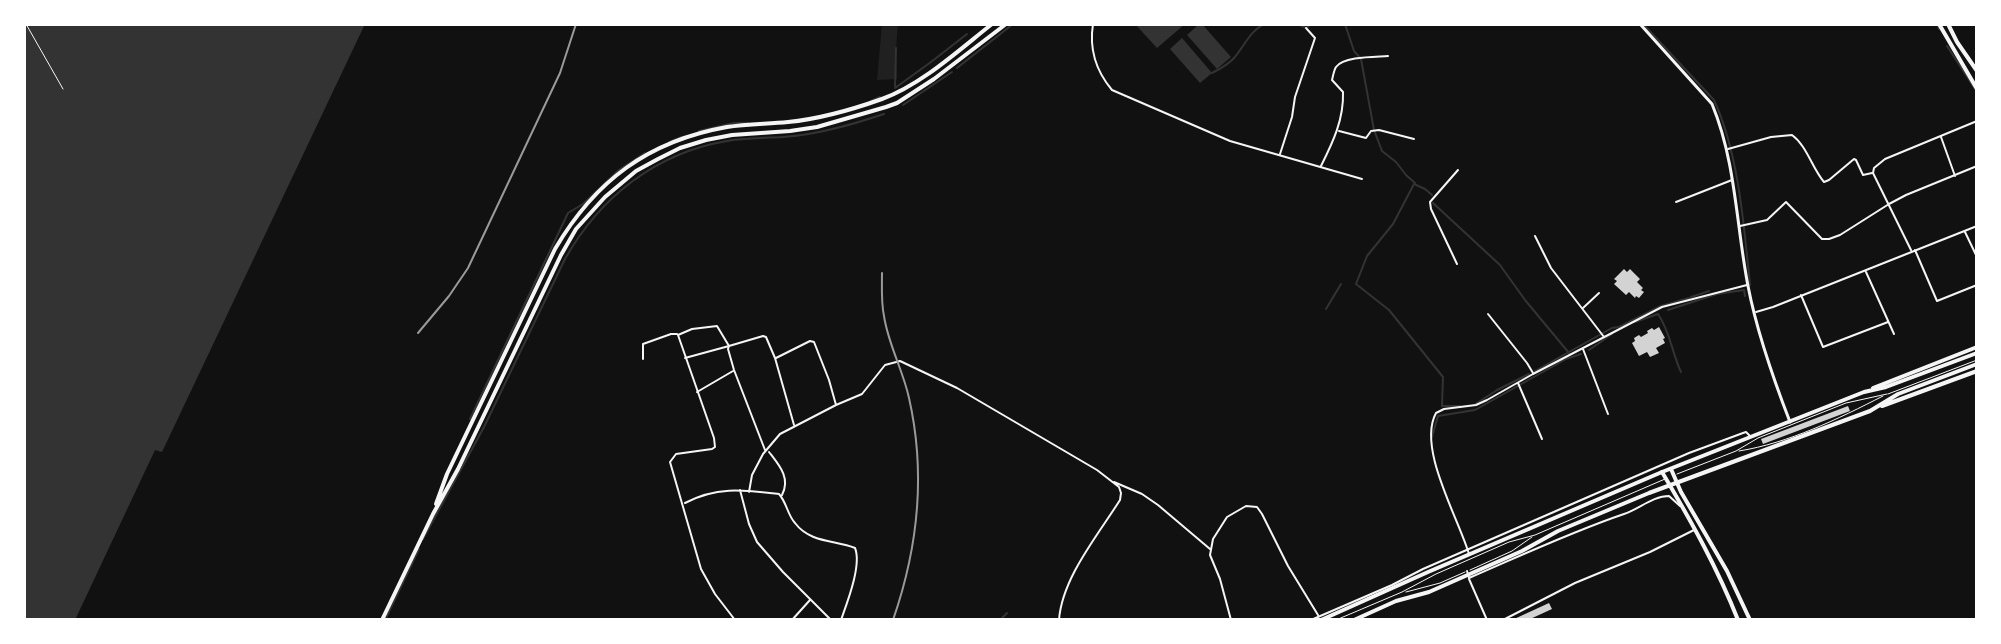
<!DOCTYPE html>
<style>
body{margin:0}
#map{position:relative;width:2001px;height:644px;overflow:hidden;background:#111;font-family:Jost,sans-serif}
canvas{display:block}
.frame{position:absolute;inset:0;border:26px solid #fff;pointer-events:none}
</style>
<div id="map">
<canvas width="2001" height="644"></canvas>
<div class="frame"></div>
</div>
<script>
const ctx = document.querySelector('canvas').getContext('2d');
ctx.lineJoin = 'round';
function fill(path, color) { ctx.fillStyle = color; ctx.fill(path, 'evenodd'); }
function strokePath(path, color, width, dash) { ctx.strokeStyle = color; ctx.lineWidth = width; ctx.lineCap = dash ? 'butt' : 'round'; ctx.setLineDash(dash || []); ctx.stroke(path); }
fill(new Path2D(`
 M882,24h16l-2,24 1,31 -20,1z`), '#202020');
fill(new Path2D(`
 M24,24h341l-203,428 -7,-2 -80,170h-51z
 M1135,24h50l-28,24z
 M1199,24h3l29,33 -14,12 -30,-34z
 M1182,38l30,35 -12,10 -30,-34z`), '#333');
strokePath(new Path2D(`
 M1298,24l8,4 6,-4
 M1345,24l9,27 7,8 13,71 8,21 14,11 10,13 9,8 -1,1 11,5 7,6
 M1643,24l71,76c25,54 30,127 36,185
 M1937,24l2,5
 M977,25l2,-1
 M1947,46l30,46
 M957,68l56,-44
 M1212,73c8,-4 16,-8 22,-15 10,-11 16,-28 31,-34
 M895,86l1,-38
 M895,88l36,-26 36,-28
 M871,101l9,-4
 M903,105l49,-33
 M699,131l35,-8h14
 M669,142l13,-5
 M1414,184l-21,40 -26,32 -11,28 33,26 54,67 -1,29h18
 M1433,203l67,62 25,35 44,53
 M1691,297l18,-6
 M1326,309l15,-25
 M1668,310l49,-16 27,-4 1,6
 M1635,322l23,-8c12,17 14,39 23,58
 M1589,350l23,-16
 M1535,371l77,-43 7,-1 42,-21 28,-8
 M1474,405l23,-15 32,-16
 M470,419l98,-206 15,-9 36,-34 26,-17
 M1432,437l6,-21 37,-6 91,-51 15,-5
 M423,539l61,-112 81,-168c35,-62 91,-106 162,-118 19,-3 37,-3 56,-4 34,-2 68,-12 101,-23
 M385,620l34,-71
 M1000,620l7,-7`), '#333', 2);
fill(new Path2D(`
 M1624,269l3,3 3,-3 10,10 -3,3 6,6 -2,2 3,2 -5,6 -3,-2 -1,2 -6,-6 -3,3 -12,-11 3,-3 -3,-2z
 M1659,327l6,11 -2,1 2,4 -9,5 3,5 -9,4 -3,-5 -8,4 -7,-13 3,-2 -1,-3 5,-3 2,2 7,-4 -1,-2 5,-3 2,2z
 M1848,406l2,5 -87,33 -2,-5z
 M1549,603l3,6 -24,11h-16z`), '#d3d3d3');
strokePath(new Path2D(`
 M26,24l37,65`), '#f5f5f5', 1);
strokePath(new Path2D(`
 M1888,394l89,-34
 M1739,451c50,-8 99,-32 144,-55
 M1677,474l59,-23 22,-13 88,-35 41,-9
 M1470,570l42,-19 20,-14
 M1406,592l34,-9 25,-11
 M1336,620l66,-28 34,-18 73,-32 26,-7 130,-56`), '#f5f5f5', 1);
strokePath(new Path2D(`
 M1093,24c-4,25 3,47 19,66l118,51 132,38
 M1339,131l27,7 5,-7 8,-1 35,9
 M1941,137l14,39
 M1728,149l43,-12 21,-2c15,11 20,33 32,47l5,-2 25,-21 2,1 7,15 9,-2
 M1280,154l12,-37 3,-20 20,-59 -9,-10
 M1321,166c12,-24 23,-47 22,-74l-11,-12c1,-4 2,-10 4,-13 8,-11 40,-10 52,-11
 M1676,202l56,-22
 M1740,226l27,-6 19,-18 36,37h7l11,-4 49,-31 17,-9 71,-29
 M1965,232l12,25
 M1535,236l16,32 53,69
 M1911,250l-38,-77 1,-5 11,-9 92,-38
 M1915,250l22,51 40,-16
 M1457,264l-26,-55 -1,-7 28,-32
 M1866,272l28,62
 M1801,295l22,52 65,-25
 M1583,308l16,-15
 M1756,312l17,-5 204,-81
 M1488,314l39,49 6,10
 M1583,349l25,65
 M685,358l44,-12 -12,-20 -25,3 -14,6 36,103 1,9 -3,2 -36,5 -6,8 31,107 14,25 20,26
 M776,358l34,-17 4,1 15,38 7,25
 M643,359v-15l28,-10h6
 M1518,383l24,56
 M697,392l36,-21
 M765,450l-31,-80 -6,-21 1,-3 34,-10 3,1 9,21 19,67
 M769,452c10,13 22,26 13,43
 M1114,482l28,12 16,11 52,44
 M740,490l9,34 8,18 26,30 48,48
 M749,492l3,-17 11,-21 17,-20 56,-29 26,-11 23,-29 15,-4 57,27 140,82 22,17 2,6 -1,7c-22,35 -58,78 -61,120
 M685,503c32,-17 59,-13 94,-9 8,9 8,20 16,29 15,20 40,17 60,25 7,17 -8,55 -14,72
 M1469,554c-11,-37 -52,-106 -33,-141l8,-4 32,-4 11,-5 46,-26 129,-67 85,-22
 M1467,571l2,7c51,-22 102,-46 155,-64 15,-5 29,-18 45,-18l11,10
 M1469,579l18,41
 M792,620l18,-20
 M1231,620l-11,-41 -10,-24 3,-16 14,-22 19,-11 11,1 5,7 26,52 30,49
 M1311,620l81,-35 31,-16 266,-116 54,-20 3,-1 4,4
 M1503,620l72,-37 75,-31 44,-22`), '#f5f5f5', 2);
strokePath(new Path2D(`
 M1640,24l72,80c24,58 24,120 36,182 9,47 25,92 42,136`), '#f5f5f5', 3);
strokePath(new Path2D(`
 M436,504l11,-30 108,-225c40,-68 93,-108 172,-122 20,-3 40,-3 61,-5 32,-3 63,-12 94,-23 39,-14 77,-49 110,-75
 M382,620l51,-106 25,-45 103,-214 15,-26 29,-32 31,-26 22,-12 22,-11 26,-8 26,-5 58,-4 27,-4 69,-20 11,-4 37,-24 72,-55`), '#f5f5f5', 4);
strokePath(new Path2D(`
 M1939,24l38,65
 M1948,24l9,18 20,29
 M1671,469l10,23 46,79 23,49
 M1662,472c29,49 55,95 76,148`), '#f5f5f5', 4);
strokePath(new Path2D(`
 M1873,388l104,-41
 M1882,406l95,-35
 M1321,620l107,-48 234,-100 202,-80 22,-5 91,-34
 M1354,620l42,-19 33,-9 93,-41 36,-20 91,-38 221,-82 28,-17 79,-30`), '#f5f5f5', 4);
strokePath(new Path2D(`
 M882,273c0,14 -1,29 2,43 4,28 19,54 25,82 17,75 9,150 -16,222
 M418,333l31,-37 19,-28 92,-195 16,-49`), '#9a9a9a', 2);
</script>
